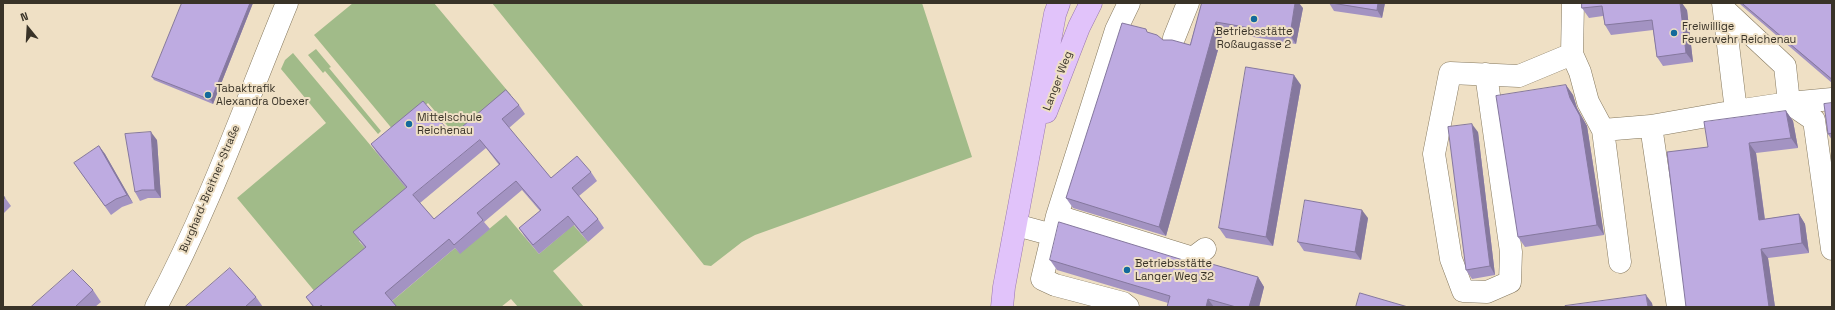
<!DOCTYPE html>
<meta charset="utf-8">
<style>
body{margin:0}
#map{position:relative;width:1835px;height:310px;overflow:hidden;background:#efe0c5;font-family:"Space Grotesk",sans-serif}
canvas{display:block}
.frame{position:absolute;inset:0;border:4px solid #393328;pointer-events:none}
.north{position:absolute;left:8px;top:8px;width:40px;height:40px;-webkit-text-stroke:3px #efe0c5;paint-order:stroke;rotate:342deg;font-size:11px;font-weight:700;line-height:16px;text-align:center;color:#393328}
.north::after{content:'';display:block;margin:auto;width:14px;height:18px;background:#393328;clip-path:polygon(50% 0,100% 100%,50% 72%,0 100%)}
</style>
<div id="map">
<canvas width="1835" height="310"></canvas>
<div class="frame"></div>
<div class="north">N</div>
</div>
<script>
const ctx = document.querySelector('canvas').getContext('2d');
ctx.lineJoin = 'round';
function fill(path, color) { ctx.fillStyle = color; ctx.fill(path, 'evenodd'); }
function strokePath(path, color, width, dash) { ctx.strokeStyle = color; ctx.lineWidth = width; ctx.lineCap = dash ? 'butt' : 'round'; ctx.setLineDash(dash || []); ctx.stroke(path); }
function drawText(font, color, halo, rows, align = 'center') {
  ctx.font = font + ' "Space Grotesk",sans-serif'; ctx.lineWidth = 4; ctx.setLineDash([]); ctx.textBaseline = 'middle'; ctx.strokeStyle = halo; ctx.fillStyle = color; for (const [text, x, y, turn = 0] of rows) {
    ctx.save(); ctx.translate(x, y); ctx.rotate((+turn || 0) * Math.PI / 180); ctx.textAlign = isNaN(turn) ? turn : align; if (halo) ctx.strokeText(text, 0, 0); ctx.fillText(text, 0, 0); ctx.restore();
  }
}
fill(new Path2D(`
 M353,3h81l77,92 -53,43 -30,-35 -34,28 -80,-96z
 M492,3h430l50,154 -217,78 -13,7 -31,24 -7,-1z
 M316,49l15,18 -2,1 52,63 -3,3 -53,-63 -2,2 -15,-18z
 M293,53l120,143 -54,45 13,15 -51,43 -84,-101 89,-75 -45,-54 4,-9z
 M506,215l33,39 26,-22 5,-11 18,21 -35,29 31,36h-66l-7,-8 -10,8h-106l-4,-5 64,-54 5,5z`), '#a1bb89');
const minor = new Path2D(`
 M1129,3l-13,27 -59,186 136,42 12,-9
 M1573,3l-1,51 8,18 8,30 15,28 48,-4
 M1723,3l13,108 53,-8 -4,-37 -60,-56
 M1174,38l14,-35
 M1486,74l25,178 -1,30 -23,10 -24,-1 -12,-32 -17,-105 16,-81 69,3 53,-22
 M1789,103l25,17 18,129
 M1789,103l43,-4
 M1603,130l17,132
 M1057,216l-15,63 13,6 68,18 5,4
 M1016,225l37,10
 M156,307c52,-97 89,-202 131,-304
 M1678,307l-27,-181 85,-15`);
const major = new Path2D(`
 M1046,112l33,-85 12,-24
 M1002,307l2,-20 51,-273 4,-11`);
strokePath(minor, '#85785e', 23);
strokePath(major, '#9977ae', 23);
strokePath(minor, '#fff', 22);
strokePath(major, '#e1c3fa', 22);
fill(new Path2D(`
 M182,3h71l-40,101 -59,-24 -2,-3z
 M1202,3l101,5 -7,36 -73,-12 -57,204 -93,-28 -7,-10 83,-165 14,7 27,5z
 M1329,3h56l-3,15 -48,-7z
 M1582,3l105,7 6,52 -30,4 -6,-9 -4,-27 -42,5 -6,-10 -2,-9 -14,2 -7,-10z
 M1739,3h93v80l-91,-78z
 M1301,85l-28,161 -47,-8 -7,-10z
 M1566,85l7,10 4,13 10,18 17,109 -79,12 -7,-10z
 M1832,103v37l-4,-6z
 M519,105l6,9 -16,14 42,50 40,-6 6,9 -18,15 19,23 6,9 -16,14 -14,-17 -35,29 -14,-17 -6,-9 21,-17 -18,-21 -38,32 6,7 -30,25 -5,-6 -63,53 5,6h-84l-7,-10 59,-49 -12,-16 53,-44 -29,-35 -6,-9 81,-9zM486,148l13,17 -65,54 -14,-16z
 M1786,111l7,10 5,27 -42,5 9,66 34,-5 6,10 4,29 -41,5 7,49h-89l22,-160z
 M1478,132l17,143 -23,4 -6,-9z
 M157,140l4,58h-13l-8,3 -5,-9z
 M99,146l6,8 28,49 -11,4 -11,8 -37,-52z
 M3,195l8,11 -8,8z
 M1368,218l-7,42 -57,-9 -6,-9z
 M1050,260h133l17,3 58,14 6,10 -5,20h-92l1,-4 -111,-33z
 M93,290l8,12 -6,5h-64z
 M256,297l7,10h-78z`), '#a393c2');
fill(new Path2D(`
 M250,3h3l-40,101 -2,-4z
 M1295,3h4l4,5 -7,36 -6,-9z
 M1378,3h7l-3,15 -5,-8z
 M1680,3h2l5,7 6,52 -7,-9z
 M1216,22l7,10 -57,204 -7,-9z
 M1294,75l7,10 -28,161 -7,-9z
 M1566,85l7,10 4,13 10,18 17,109 -7,-10 -27,-127z
 M1786,111l7,10 5,27 -7,-10z
 M1472,124l6,8 17,143 -5,-9z
 M151,132l6,8 4,58 -6,-8z
 M1749,143l7,10 10,76 -7,-9z
 M99,146l6,8 28,49 -6,-8z
 M1362,210l6,8 -7,42 -6,-8z
 M1799,214l6,10 4,29 -7,-10z
 M1761,249l7,9 7,49h-6z
 M1258,277l6,10 -5,20h-10z
 M1646,295l6,8 1,4h-5z
 M1208,299l6,8h-8z`), '#85789e');
const building = new Path2D(`
 M182,3h68l-39,97 -59,-23z
 M1202,3h93l-5,32 -74,-13 -57,205 -93,-29 56,-175 24,6 1,3 10,3 6,5h9l18,5z
 M1332,3h46l-1,7z
 M1582,3h98l6,50 -29,4 -5,-37 -47,5 -3,-19 -20,2z
 M1742,3h90v76z
 M1246,67l48,8 -28,162 -47,-9z
 M1566,85l4,13 10,18 17,109 -79,12 -22,-141z
 M506,90l13,15 -17,14 49,59 26,-22 14,16 -19,16 26,31 -16,14 -14,-17 -35,29 -14,-17 22,-18 -25,-29 -39,32 6,7 -29,25 -5,-6 -64,54 12,14h-74l-2,-2 -1,2h-6l-8,-10 60,-50 -13,-15 54,-45 -36,-43 52,-43 29,34zM480,140l20,24 -66,55 -21,-24z
 M1832,103v30l-4,1 -4,-30z
 M1786,111l5,27 -42,5 10,77 40,-6 3,29 -41,6 8,58h-83l-19,-155 41,-5 -4,-25z
 M1472,124l18,142 -24,4 -18,-143z
 M151,132l4,58h-13l-7,2 -10,-58z
 M99,146l28,49 -11,4 -11,7 -31,-43z
 M3,195l2,3 -2,2z
 M1305,200l57,10 -7,42 -57,-10z
 M1059,222l124,38h7l10,3 1,-2 57,16 -9,30h-13l-28,-8 -2,8h-39l3,-11 -120,-36z
 M230,268l26,29 -11,10h-60z
 M73,270l20,20 -18,17h-44z
 M1360,293l48,14h-52z
 M1646,295l2,12h-83v-1z`);
fill(building, '#beabe1');
strokePath(building, '#85789e', 1);
for (const [x, y, r, color] of [
 [1254,19,4,"#136a9b"],
 [1674,33,4,"#136a9b"],
 [208,95,4,"#136a9b"],
 [409,124,4,"#136a9b"],
 [1127,270,4,"#136a9b"]
]) { const dot = new Path2D(); dot.arc(x, y, r, 0, 2 * Math.PI); ctx.fillStyle = color; ctx.fill(dot); strokePath(dot, '#efe0c5', 1.5); }
drawText('11px', '#393328', '#efe0c5', [
 ["Freiwillige",1682,27],
 ["Feuerwehr Reichenau",1682,40],
 ["Betriebsstätte",1254,32,"center"],
 ["Roßaugasse 2",1254,45,"center"],
 ["Tabaktrafik",216,89],
 ["Alexandra Obexer",216,102],
 ["Mittelschule",417,118],
 ["Reichenau",417,131],
 ["Betriebsstätte",1135,264],
 ["Langer Weg 32",1135,277]
], 'left');
drawText('11px', '#393328', '#efe0c5', [
 ["Langer Weg",1058,81,-69],
 ["Burghard-Breitner-Straße",210,189,-67]
]);
</script>
